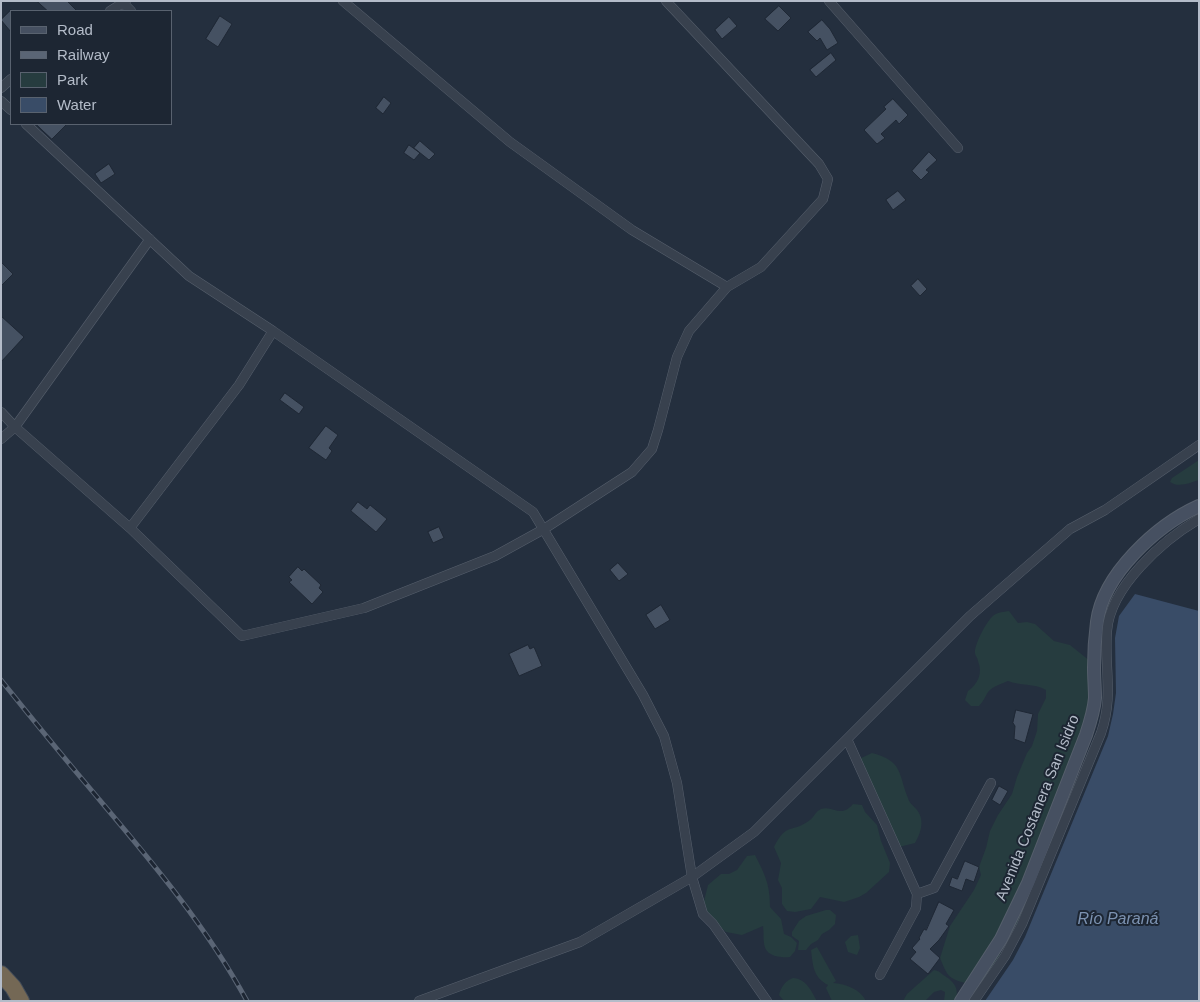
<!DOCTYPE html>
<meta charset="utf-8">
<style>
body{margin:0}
#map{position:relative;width:1200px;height:1002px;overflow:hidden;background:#242f3e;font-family:Helvetica,sans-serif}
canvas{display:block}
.frame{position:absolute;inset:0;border:2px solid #b4bcc9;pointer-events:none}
.legend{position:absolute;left:10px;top:10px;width:162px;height:115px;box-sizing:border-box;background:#1d2633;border:1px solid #59626f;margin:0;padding:6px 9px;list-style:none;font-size:15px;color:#b4bcc9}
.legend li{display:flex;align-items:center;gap:10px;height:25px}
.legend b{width:25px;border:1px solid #59626f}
</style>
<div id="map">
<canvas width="1200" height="1002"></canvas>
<div class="frame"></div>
<ul class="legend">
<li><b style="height:6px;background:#465061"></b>Road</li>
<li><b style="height:6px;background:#5a6575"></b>Railway</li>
<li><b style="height:14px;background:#263c3f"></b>Park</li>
<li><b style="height:14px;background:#394c67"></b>Water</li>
</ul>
</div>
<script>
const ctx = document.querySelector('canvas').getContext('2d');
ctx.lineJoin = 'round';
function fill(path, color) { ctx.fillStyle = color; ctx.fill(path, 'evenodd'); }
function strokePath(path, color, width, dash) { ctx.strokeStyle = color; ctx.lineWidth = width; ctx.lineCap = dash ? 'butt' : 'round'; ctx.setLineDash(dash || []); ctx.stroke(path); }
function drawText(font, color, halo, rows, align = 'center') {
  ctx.font = font + ' Helvetica,sans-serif'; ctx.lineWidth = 4; ctx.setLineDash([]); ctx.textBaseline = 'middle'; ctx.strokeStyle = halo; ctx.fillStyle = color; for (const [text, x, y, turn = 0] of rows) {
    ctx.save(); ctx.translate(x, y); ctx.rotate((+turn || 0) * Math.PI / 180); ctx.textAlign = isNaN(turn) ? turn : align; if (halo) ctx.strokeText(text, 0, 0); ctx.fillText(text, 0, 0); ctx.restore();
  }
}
fill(new Path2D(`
 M1199,460v20c-10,3 -20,8 -29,2l2,-4z
 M1009,611l9,12 9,-1 8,2 19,17 16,4 20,16v62l-70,197c-4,5 -14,17 -16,21 -6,14 -6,43 -27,44 -3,0 -8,-2 -11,-2 -18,-4 -19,-8 -26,-25l10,-32 24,-36 7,-15 -2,-8 7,-19 4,-17 8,-16 14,-21 5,-17 10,-24 5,-7 5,-15 1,-17 8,-16v-8c-12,-7 -26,-4 -38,-9 -7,3 -15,5 -20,11 -3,5 -5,10 -9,14h-8l-6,-6 3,-9c10,-7 15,-18 10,-30 0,-3 -3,-5 -3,-8 -1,-8 12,-33 19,-38 5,-3 9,-3 15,-4z
 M872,753c31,8 26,20 36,45 1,5 6,8 9,12 8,10 4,23 -2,33l-16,4 -40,-88z
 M853,804l9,1 3,7 12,13 4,16 9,22 -1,9 -23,21 -7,4 -15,5 -24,-5 -9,12 -16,3 -8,-1 -5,-7v-16l-4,-8 3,-17 -7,-16c13,-26 18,-13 36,-27 4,-3 5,-8 11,-11 13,-4 19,10 32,-5z
 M755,855c10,20 15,29 15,52l11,12 3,15 7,3 6,6 -2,8 -5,6c-11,1 -25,-1 -26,-14 -1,-6 0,-11 -1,-17l-21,9 -16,-3 -19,-17 -1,-8 -2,-6 4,-16 13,-11h8l8,-4 10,-14z
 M826,910h4l6,5 -1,9 -6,6 -7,4 -4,6 -7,4 -5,6h-8l1,-9 -7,-5v-4l7,-11 7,-5z
 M858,935l2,13 -3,7 -9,-3 -3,-10 6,-6z
 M817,947l19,34 -3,2c13,1 27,6 33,18h-34l-6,-13 2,-3c-15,-8 -15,-19 -17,-35z
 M934,970c6,1 6,3 11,6 9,6 16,14 9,25h-10l1,-9 -4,-2 -7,2 -9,9h-22l4,-7z
 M793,978c13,1 18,12 24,23h-33l-5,-6c2,-8 6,-14 14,-17z`), '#263c3f');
fill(new Path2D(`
 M1135,594l64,17v390h-214l28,-41 12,-23 83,-201 5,-22 3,-21 -1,-55 4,-22z`), '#394c67');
const building = new Path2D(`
 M37,1h30l10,10h-29z
 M779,6l12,12 -13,13 -13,-12z
 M11,10v22l-10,-12z
 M220,16l12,8 -14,23 -12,-8z
 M729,17l8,9 -15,13 -7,-9z
 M822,20l8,9 8,14 -11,7 -7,-12 -3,3 -9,-9z
 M831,53l5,7 -20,17 -6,-7z
 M384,97l7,6 -8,11 -7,-6z
 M893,99l15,16 -9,9 -3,-4 -15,14 4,4 -8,6 -13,-14 22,-21 -2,-2z
 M36,124h31l-15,15z
 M420,141l15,13 -6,6 -15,-12z
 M409,145l11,8 -6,7 -10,-7z
 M929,152l8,8 -11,10 3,2 -8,8 -9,-9z
 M109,164l6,10 -14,9 -6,-9z
 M898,191l8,9 -13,10 -7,-10z
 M1,262l12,12 -12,12z
 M918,279l9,10 -7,7 -9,-10z
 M1,316l23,21 -23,25z
 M285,393l19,14 -5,7 -19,-14z
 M326,426l12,9 -9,13 3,3 -6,9 -17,-12z
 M358,502l9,7 3,-4 17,14 -11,13 -25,-21z
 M439,527l5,11 -11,5 -5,-11z
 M618,563l10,11 -9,7 -9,-11z
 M298,567l4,4 2,-2 17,16 -2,3 4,4 -11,12 -23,-22 3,-2 -3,-3z
 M661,605l9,15 -15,9 -9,-14z
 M528,645l2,4 4,-2 8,19 -23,10 -10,-22z
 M1016,710l17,4 -8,29 -11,-4 1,-13 -2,-3z
 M999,786l9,5 -8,14 -8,-5z
 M965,861l14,6 -5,15 -8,-3 -4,12 -13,-5 3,-9 5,2z
 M939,902l15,8 -8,14 3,2 -10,14 -9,9 10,9 -12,16 -18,-15 6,-7 -4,-4 8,-9 -1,-1 5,-9 2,1z`);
fill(building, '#455162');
strokePath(building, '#1f2835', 1);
const street = new Path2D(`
 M121,1l10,10
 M343,1l167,141 122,88 95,57
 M829,1l129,147
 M110,11l16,-10
 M1,88l10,-9
 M1,101l10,9
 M26,124l163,152 84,55 260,181 110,183 21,41 13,47 15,94 11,37 10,10 54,77
 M1,412l14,15 115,101 112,108 122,-28 131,-52 49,-27 88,-57 20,-23 6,-19 19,-73 12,-26 38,-44 34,-20 62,-68 5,-20 -9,-15 -153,-163
 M1,439l14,-12 135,-188
 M130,528l109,-143 34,-54
 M847,739l70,155 -1,14 -36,67
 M917,894l17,-6 57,-105
 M419,1001l161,-59 112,-65 62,-45 216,-216 100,-87 35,-19 94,-65
 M974,1001l31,-45 17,-32 79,-191c13,-38 3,-65 6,-102 3,-44 56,-91 92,-112`);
const secondary = new Path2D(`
 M961,1001l40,-62 27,-56 58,-148c4,-12 8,-24 9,-37 0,-10 -1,-20 -1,-30 0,-15 1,-31 3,-46 6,-48 60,-97 102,-116`);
const highway = new Path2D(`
 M1,974l12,13 8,14`);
strokePath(street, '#565f6c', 10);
strokePath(secondary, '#565f6c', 14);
strokePath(highway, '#434c59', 18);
strokePath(street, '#38414e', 9);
strokePath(secondary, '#465061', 12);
strokePath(highway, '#746855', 16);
const rail = new Path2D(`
 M1,680c32,40 64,79 97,118 54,64 109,129 149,203`);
strokePath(rail, '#5a6575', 5);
strokePath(rail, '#1d2633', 3, [9]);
drawText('15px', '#b4bcc9', '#1d2633', [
 ["Avenida Costanera San Isidro",1038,808,-68]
]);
drawText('italic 16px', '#7c92b1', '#1d2633', [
 ["Río Paraná",1118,920]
]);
</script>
